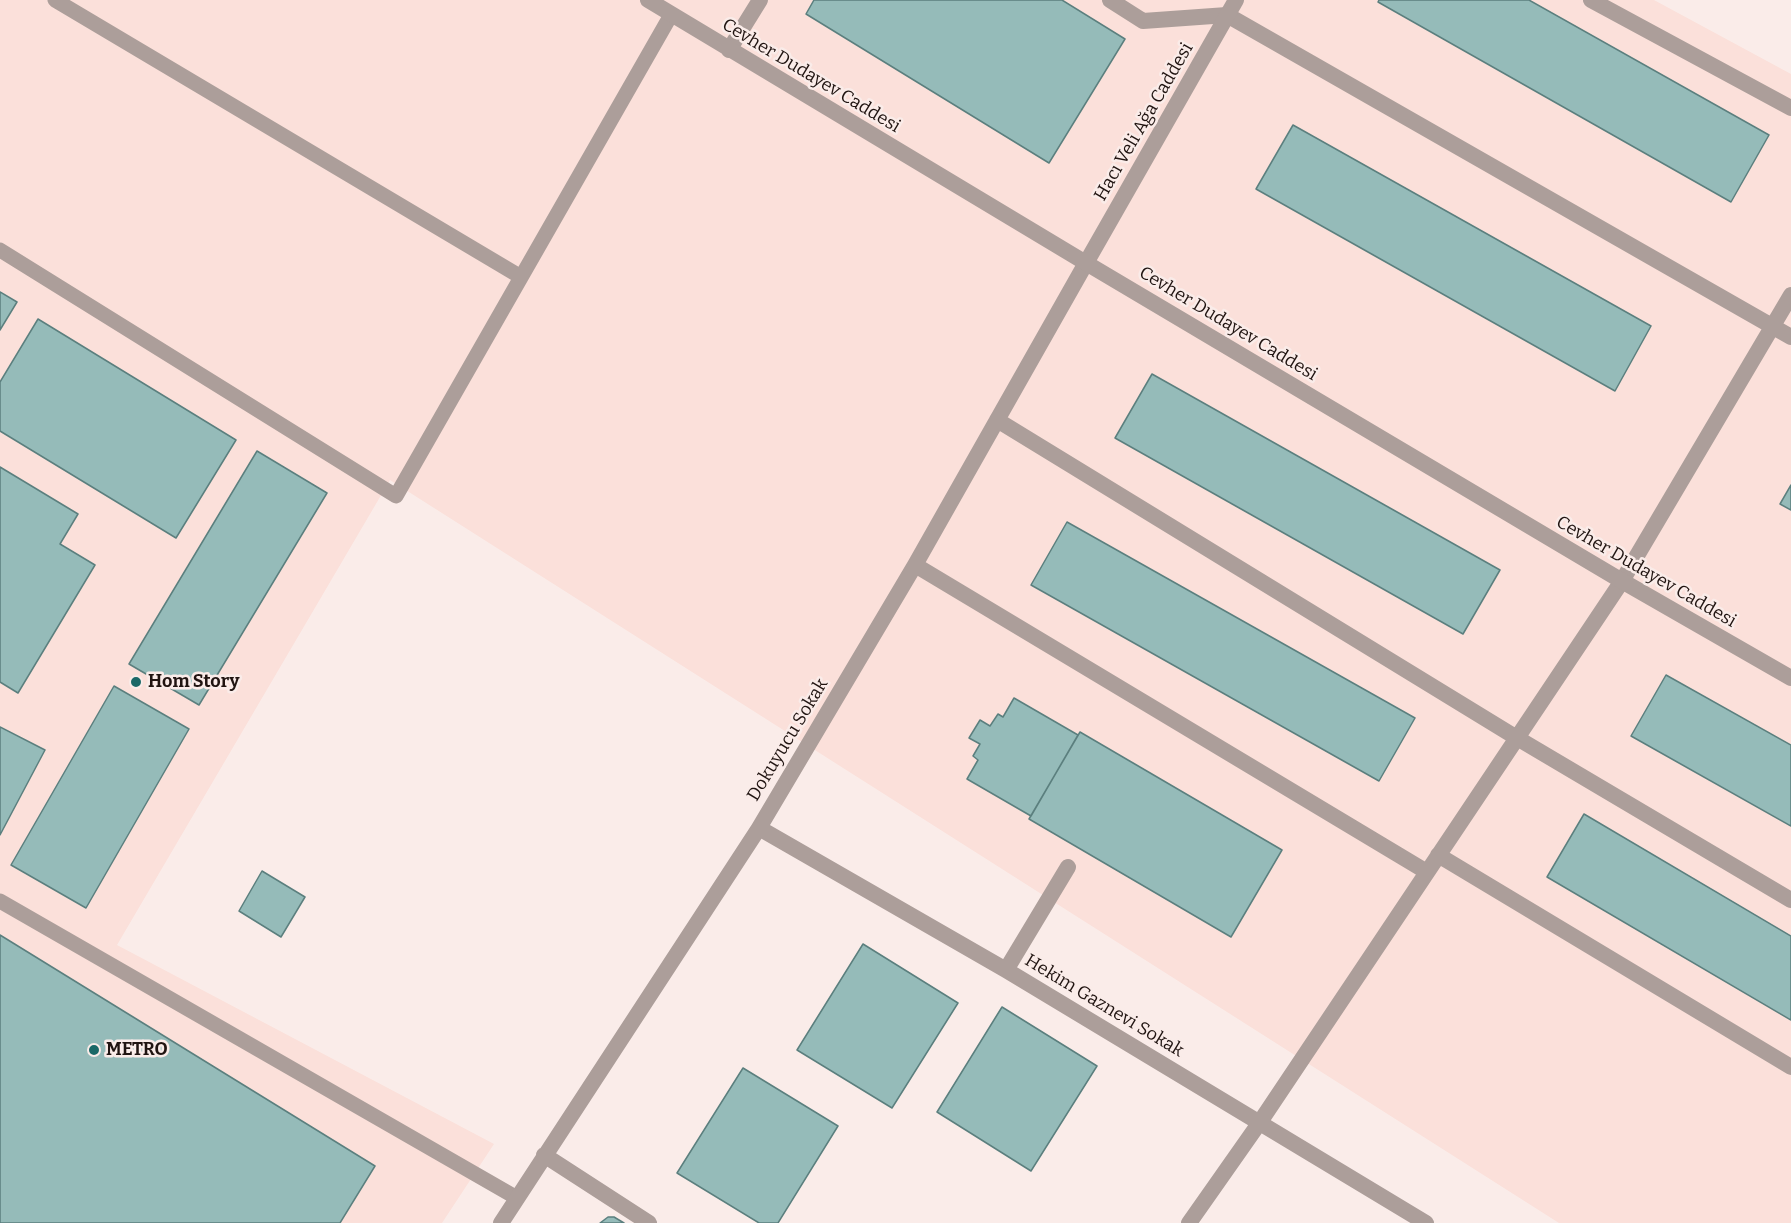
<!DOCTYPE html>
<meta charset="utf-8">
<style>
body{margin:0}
canvas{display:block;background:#faece9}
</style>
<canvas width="1791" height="1223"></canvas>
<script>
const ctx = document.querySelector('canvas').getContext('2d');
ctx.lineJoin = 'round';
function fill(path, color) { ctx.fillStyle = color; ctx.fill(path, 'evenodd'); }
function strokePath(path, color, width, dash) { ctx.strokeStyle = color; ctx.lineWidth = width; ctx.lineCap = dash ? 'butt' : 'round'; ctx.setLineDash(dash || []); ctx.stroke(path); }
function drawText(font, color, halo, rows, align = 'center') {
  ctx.font = font + ' Bitter,serif'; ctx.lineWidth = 5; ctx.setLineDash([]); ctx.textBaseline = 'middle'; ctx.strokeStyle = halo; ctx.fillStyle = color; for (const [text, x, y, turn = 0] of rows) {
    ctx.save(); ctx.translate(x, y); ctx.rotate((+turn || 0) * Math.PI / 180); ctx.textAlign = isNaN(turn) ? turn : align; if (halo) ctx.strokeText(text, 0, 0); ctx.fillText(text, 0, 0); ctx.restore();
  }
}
fill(new Path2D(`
 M0,0h1654l137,74v1149h-232l-1169,-743 -273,465 377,199 -52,79h-442z`), '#fbe0da');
const building = new Path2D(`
 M814,0h248l63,39 -76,124 -243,-149z
 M1379,0h150l240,135 -38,67 -353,-200z
 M1293,125l358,201 -36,65 -359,-202z
 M0,292l17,10 -17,28z
 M38,319l198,121 -60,98 -176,-107v-49z
 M1152,374l348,196 -37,64 -348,-196z
 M257,451l70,42 -128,212 -70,-41z
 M0,467l78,47 -18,30 35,21 -77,128 -18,-11z
 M1791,485v25l-11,-6z
 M1067,522l348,196 -36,63 -348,-196z
 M1666,675l125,70v81l-160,-90z
 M114,686l75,43 -103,179 -75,-43z
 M1014,698l64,37 -47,81 -64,-37 11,-19 -5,-4 7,-12 -11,-6 11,-18 10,6 8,-12 5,3z
 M0,727l45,23 -45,85z
 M1080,732l202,118 -51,87 -202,-118z
 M1584,814l207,122v84l-244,-143z
 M262,871l43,26 -24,40 -42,-26z
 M0,935l375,231 -35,57h-340z
 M863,944l95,59 -66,105 -95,-58z
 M1002,1007l95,59 -66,105 -94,-59z
 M743,1068l95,58 -60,97h-19l-82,-50z
 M608,1217h6l10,6h-24z`);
fill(building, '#95bbb9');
strokePath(building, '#5b7f7e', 1.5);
strokePath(new Path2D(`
 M55,0l466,277
 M0,250l396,246 275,-481
 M0,901l517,297`), '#ac9e9a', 15);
strokePath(new Path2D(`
 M1110,0l33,21 84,-6 564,322
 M1591,0l200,108
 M729,50l31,-50
 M997,420l520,318 274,162
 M915,565l512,307
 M759,828l247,142 420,253
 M1438,855l353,212
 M1006,970l62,-103
 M544,1155l105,68
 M501,1223l258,-395 156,-263 171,-302
 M1189,1223l71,-101 362,-541 169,-286`), '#ac9e9a', 16);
strokePath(new Path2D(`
 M648,0l438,263 536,318 169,97
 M1086,263l150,-263`), '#ac9e9a', 16);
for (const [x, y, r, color] of [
 [136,682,6,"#1b6867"],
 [94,1050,6,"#1b6867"]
]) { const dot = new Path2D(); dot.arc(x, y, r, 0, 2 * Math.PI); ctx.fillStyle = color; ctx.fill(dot); strokePath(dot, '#faece9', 2); }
drawText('18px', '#201411', '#faece9', [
 ["Cevher Dudayev Caddesi",811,76,31],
 ["Hacı Veli Ağa Caddesi",1144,122,-60],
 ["Cevher Dudayev Caddesi",1228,324,31],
 ["Cevher Dudayev Caddesi",1646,572,30],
 ["Dokuyucu Sokak",788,740,-59],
 ["Hekim Gaznevi Sokak",1104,1006,31]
]);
drawText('bold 18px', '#201411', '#faece9', [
 ["Hom Story",148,682],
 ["METRO",106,1050]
], 'left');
</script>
